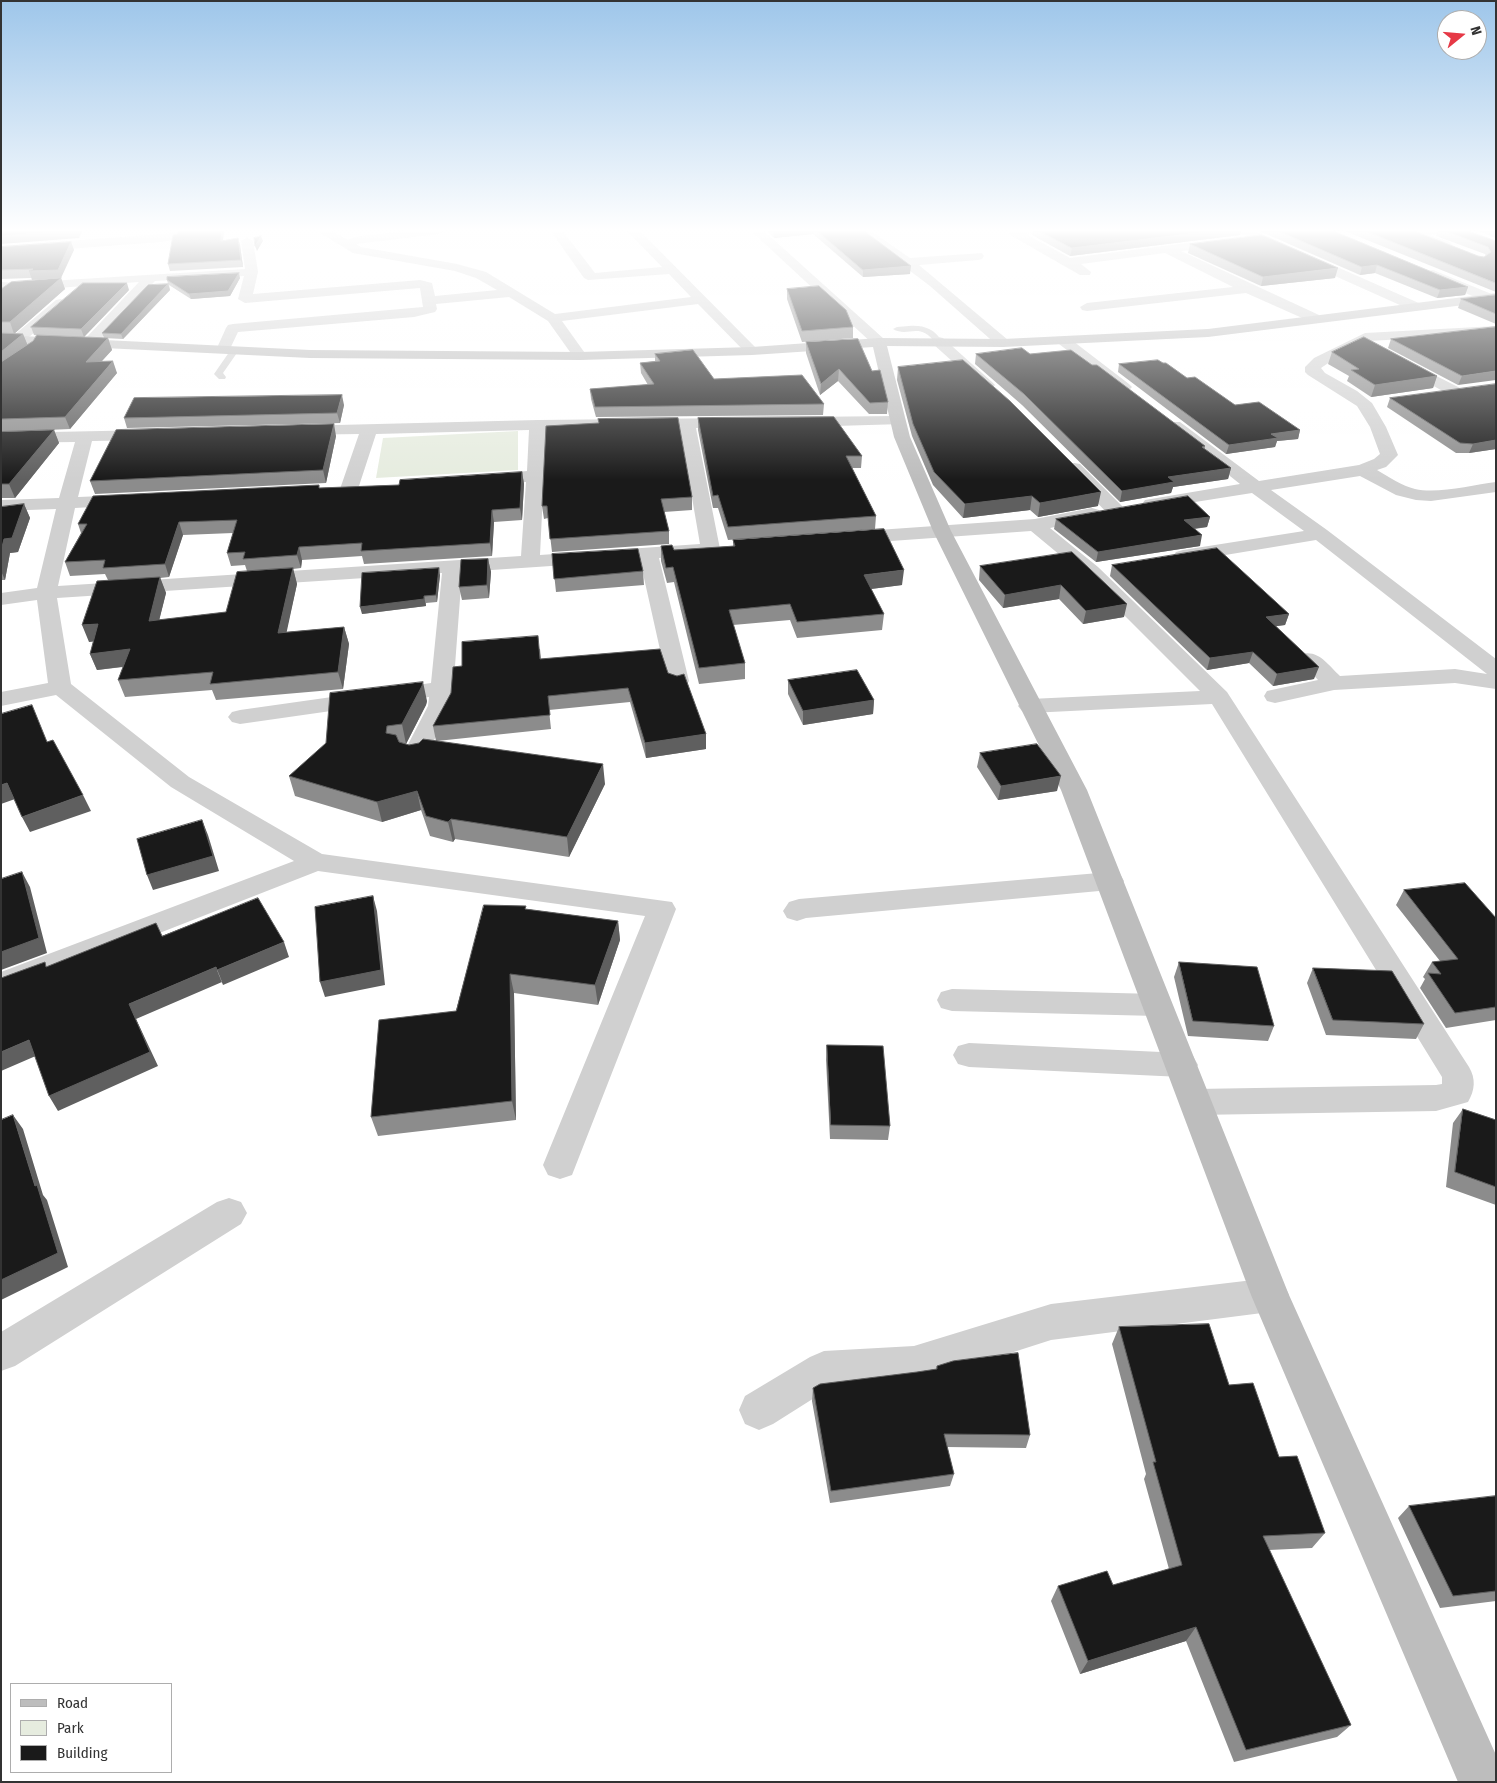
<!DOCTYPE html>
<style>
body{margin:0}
#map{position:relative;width:1497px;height:1783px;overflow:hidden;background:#fff;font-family:"Fira Sans Condensed",sans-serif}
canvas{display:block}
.frame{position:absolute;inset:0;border:2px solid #333;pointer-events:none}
.legend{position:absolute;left:10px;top:1683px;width:162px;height:90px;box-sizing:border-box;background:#fff;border:1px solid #adadad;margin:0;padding:6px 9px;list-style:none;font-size:15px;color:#333}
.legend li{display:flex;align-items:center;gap:10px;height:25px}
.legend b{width:25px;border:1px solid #adadad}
.north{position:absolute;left:1437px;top:10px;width:50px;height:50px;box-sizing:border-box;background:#fff;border:1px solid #adadad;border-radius:50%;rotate:73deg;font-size:14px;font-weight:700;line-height:20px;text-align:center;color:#333}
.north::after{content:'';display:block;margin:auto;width:18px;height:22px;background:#e63946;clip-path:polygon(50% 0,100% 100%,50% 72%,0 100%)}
</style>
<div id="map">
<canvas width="1497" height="1783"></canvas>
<div class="frame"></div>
<ul class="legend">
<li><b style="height:6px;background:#bdbdbd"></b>Road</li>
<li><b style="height:14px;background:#e6ecdf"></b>Park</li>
<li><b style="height:14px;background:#1a1a1a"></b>Building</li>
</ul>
<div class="north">N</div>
</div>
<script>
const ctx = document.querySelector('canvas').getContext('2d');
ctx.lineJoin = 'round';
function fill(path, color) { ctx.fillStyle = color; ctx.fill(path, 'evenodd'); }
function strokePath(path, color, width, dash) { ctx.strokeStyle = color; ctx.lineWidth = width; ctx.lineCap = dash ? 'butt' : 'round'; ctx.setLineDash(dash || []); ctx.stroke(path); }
fill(new Path2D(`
 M518,431v39l-142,8 7,-40z`), '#e6ecdf');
fill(new Path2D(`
 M909,326c15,-1 25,3 33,15l-7,2c-15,-22 -27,-5 -42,-14l4,-2z
 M232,348l7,2 -16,23 3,4 -1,2h-6l-5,-5z`), '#d0d0d0');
fill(new Path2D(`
 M173,230h13l-8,9 -17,3 -160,12v-8l160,-12 9,-1z
 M315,230h15l18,10 6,-3 57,-7h34l-6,4 -83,10 5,3 96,17 29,8 69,42 136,-17 -22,-23 -81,6 -4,-2 -34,-48h12l33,43 67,-6 -36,-37h13l120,121 -2,3h-10l-49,-50 -136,17 25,35 -2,3h-10l-27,-38 -39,-24 -73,7 1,5 -2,3 -21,5 -176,15 -10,21h-10l-2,-3 10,-22 2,-3 5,-1 190,-17 -3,-19 -175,15 -7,-4 6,-23 -89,5 -62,66h-10l-2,-3 2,-3 56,-59 -123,9 -15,-1v-8l15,1 229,-14 -4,-28 6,-4 6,4 5,31 -5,22 167,-14 12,3 3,13 62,-6 -21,-12 -21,-7 -102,-18z
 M750,230h13l121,109 2,3 -2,3h-10z
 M856,230h14l40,28 72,-5 2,3 -2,3 -4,1 -59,5 89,75 2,3 -2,3h-10l-68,-60z
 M1009,230h26l-2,3 -7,1 44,24 117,-15 4,1 2,3 -2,3 -10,1 138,64 2,3 -2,3h-10l-63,-28 -159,18 -5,-1 -2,-3 7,-4 146,-16 -68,-34 -84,11 10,8 -1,3h-10l-70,-40 -2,-3z
 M1237,230h16l168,74 2,3 -7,4 -5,-1 -172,-77z
 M1410,230h35l-2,3 -13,2 20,7 2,3 -6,4 -4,-1 -32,-12 -2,-3z
 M1433,270l61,25 2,3 -7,4 -5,-1 -56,-24 -1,-3 1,-3z
 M61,299l7,4 -2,3 -43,36h-10l-2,-3 2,-3 43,-36z
 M1496,326v8l-128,7 -25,12 -22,15 4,5 32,18 15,12 14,24 12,28 -12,12 -9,3c12,7 25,16 38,19 23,5 57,-4 81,-7v10l-65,9 -15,-1 -20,-5 -36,-19 -89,14 56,40 169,129v30l-41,-6 -121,7 -59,13 -8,-2 -3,-5 3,-5 51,-11 -19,-21 3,-5c17,-4 26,11 38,22l115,-7 32,5 -171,-134 -133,22 -7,-2 -3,-4 3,-4 7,-2 121,-19 -52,-38 -101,16 -6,-1 -3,-4 3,-4 95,-16 -74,-59 2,-3h12l79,59 100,-16 15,-6 6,-5 -10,-27 -13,-21 -49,-31 -3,-3v-5l9,-9 51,-25z
 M938,337l5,1 49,44 3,3 -3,3h-10l-49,-44 -2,-3 2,-3z
 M1064,337l5,1 60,46 3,3 -3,3h-10l-60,-46 -2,-3 2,-3z
 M1403,359l57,29 2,3 -2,3h-12l-50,-28 -2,-3 2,-3z
 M897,416l6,2 2,3 -2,3 -102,3 -6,-2 -2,-3 2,-3 6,-2z
 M736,418l6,2 2,3 -2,3 -46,2 24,121 -3,4 -7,2 -51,3 30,123 -3,5 -8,2 -8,-2 -3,-5 -27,-121 -178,12 -10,134 -29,55 -9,2 -9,-2 -3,-5 26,-50 1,-9 -189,27 -8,-2 -4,-5 4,-5 8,-2 191,-27 11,-110 -385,25 14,86 118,93 133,77 350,48 4,7 -104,266 -12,4 -12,-4 -5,-10 102,-249 -327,-45 -317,124v-23l293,-111 -123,-74 -115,-92 -55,11v-14l47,-9 -11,-83 -36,5v-12l36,-5 19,-79 -55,2v-11l58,-2 16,-56 -74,1v-10l150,-3 6,1 2,4 -2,4 -6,1 -59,1 -14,56 50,-2 6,1 3,4 -3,4 -6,1 -53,3 -17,78 463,-30 5,-74 -40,3 -6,-1 -3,-4 3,-4 6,-1 41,-4 2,-41 -153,4 -18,55 -3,4 -6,1 -6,-1 -3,-4 19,-55 -68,1 -2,-4 2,-4 6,-1 241,-6zM680,428l20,116 -160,11 6,-125z
 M1074,463l6,1 42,42 2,4 -2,4 -7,2 -7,-2 -40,-42 -3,-4 3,-4z
 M1092,508l7,2 2,4 -2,4 -49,10 48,39 129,125 242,375c7,12 6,23 -1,35l-32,9 -240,4 -11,-4 -5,-9 5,-9 11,-4 240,-4 6,-1v-7l-230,-373 -182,9 -8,-2 -4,-5 4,-5 8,-2 170,-8 -116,-116 -53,-44 -182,13 -7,-2 -3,-4 3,-4 7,-2 186,-13z
 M1110,872l10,2 4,7 -4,7 -10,2 -304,28 -9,3 -10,-3 -4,-7 6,-9 10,-3z
 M952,989l205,5 11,3 4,8 -4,8 -11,3 -205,-5 -11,-3 -4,-8 4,-8z
 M969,1043l213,10 11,3 5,9 -5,9 -11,3 -213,-10 -11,-3 -5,-9 5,-9z
 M229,1198l12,4 6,11 -6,11 -226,142 -14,5v-39l216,-130z
 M1270,1278l13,5 6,12 -6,12 -13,5 -219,28 -137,44 -84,4 -57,36 -14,6 -14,-6 -6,-14 6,-14 65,-39 14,-6 90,-5 137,-42z`), '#d0d0d0');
fill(new Path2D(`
 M1496,293v8l-288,36 -205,10 -116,-1 23,91 41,94 136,259 202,505 207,460v27h-38l-207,-487 -190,-505 -128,-259 -39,-94 -21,-90 -121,8 -172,5 -270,-2 -309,-15v-8l309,15 270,2 172,-5 127,-9 124,1 205,-10z`), '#bdbdbd');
fill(new Path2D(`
 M180,230h44l-1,11 17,4 3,22 -73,4 -2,-7 9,-30z
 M766,230h97l47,44 -47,3 -50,-43 -39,4z
 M1033,230h208l-1,5 -170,21 -38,-21z
 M1257,230h74l137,57 -3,8 -28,3 -62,-25 -15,2z
 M1342,230h70l66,26 6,1 2,-1 -1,-2 -49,-18 2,-6h27l31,11v51z
 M1476,230h20v8z
 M71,242l3,8 -43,28 -30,1v-32z
 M1190,244l145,34 -74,8 -73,-33z
 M61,278l4,11 -51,45h9l4,10 81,-6 4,12 -10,11 15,12 -47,56 -69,3v-143z
 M240,278l-10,18 -39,3 -22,-14 1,5 -47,49 -19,-1 -2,-5 66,-49 -1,-4z
 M787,289l66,38v11l-51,4 -15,-43z
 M129,290l-45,47 -50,-2 -3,-8z
 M1496,295v29l-38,-16 3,-9z
 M1496,327l-38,58 -70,-37 3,-9z
 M806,342l66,29 16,31 -1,12h-18l-31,-33 -18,14 -14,-42z
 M1332,352l105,24 -4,12 -62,9 -24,-16 2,-5 -21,-12z
 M655,354l59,25 110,25 -1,11 -227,2 -5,-18 -1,-10 58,-4 -7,-12 -1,-10 15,-2z
 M976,354h54l62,11 113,81v3l26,19 -3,11 -55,8 -2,6 -51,9 -98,-97 -47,-41z
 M1119,364l68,14 48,27 65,25 -2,9 -21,2 -2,6 -49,7 -108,-82z
 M898,367l200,139 -60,11 -8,-7 -67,8 -30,-33 -21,-49 -15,-56z
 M1496,384v65l-27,4h-13l-69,-46 3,-9z
 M344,405l-4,18 -213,5 -3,-10z
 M698,418l164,38 -1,12h-9l24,48 -1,13 -147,11 -10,-32h-5l-15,-78z
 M598,419l94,78v13l-28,2 5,19v13l-117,8 -4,-34 -4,1 -2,-13 57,-83z
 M54,430l5,13 -44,55h-14v-66z
 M336,436l-10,47 -231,11 -5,-13z
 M522,472l2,12 -2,36 -28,2 -2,34 -128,8 -2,-8 -60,4 -1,8 -8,1 4,15 -11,48 58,-5 5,17 -6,45 -127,11 -4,-10 -87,7 -7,-17 5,-13 -26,3 -7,-16 4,-13 -5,1 19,-62 -3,-6 -35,2 -5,-14 16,-29 -3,-9 242,-36 79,-3zM233,533l-6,20 4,13 14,-1 2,6 -21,41 -67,8 7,-27 -6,-15 9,-1 14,-42z
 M24,504l6,14 -12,34 -8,1 -5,27h-4v-73z
 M1210,517l-3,10 -12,2 5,17 -104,16 -42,-33 2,-10z
 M733,540l169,45 -31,4 13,25 -2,16 -85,8 -7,-18 -57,5 12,38v16l-46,5 -25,-102 -7,1 -6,-22v-15l13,4 59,-4z
 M1072,552l52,65 -41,7 -24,-25 -56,9 -24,-28 1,-14z
 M552,554l91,17 1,14 -88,7z
 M488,559l3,13 -2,26 -27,2 -3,-13z
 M1112,565l177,49 -4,11 -9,1 38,53 -41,7 -24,-23 -42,7 -97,-94z
 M440,575l-3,27 -11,1v3l-64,8z
 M540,649l1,10 127,14 38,61v15l-60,9 -16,-56 -81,8 2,19 -114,12 168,43 -36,73 -114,-18 -2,3 -23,-6 -9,-26 -39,12 -87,-26 -6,-20 138,-75 -1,4 -20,39h-2l5,1 27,-4 -3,-15 18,-33 11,-27z
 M788,680l86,20 -1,14 -70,11 -15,-31z
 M980,753l77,38 -59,9 -21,-33z
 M1404,890l92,28v102l-50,8 -26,-40 5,-9 -2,-2 9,-15 8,-1 -44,-56z
 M526,909l92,12 2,19 -22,65 -84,-12 2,127 -138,16 -7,-19 85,-106z
 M1179,962l95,64 -6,15 -80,-5 -14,-59z
 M1313,968l111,56 -8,15 -90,-4 -19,-52z
 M827,1045l63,81 -2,14 -58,-1 -4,-79z
 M1463,1109l33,11v85l-50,-18 7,-64z
 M1119,1327l110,58 50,72 46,76 -13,15 -43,2 82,175 -14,12 -103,25 -48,-121 -106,33 -29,-73 7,-15 55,-1 56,-16 -25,-90 2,-5 -34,-130z
 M937,1366l93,69 -4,13 -79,-1 7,27 -4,12 -120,17 -18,-102 1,-13 104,-16 19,-3z
 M1496,1496v105l-56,7 -42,-90 11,-12z`), '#8c8c8c');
fill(new Path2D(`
 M76,230h7l-4,8 -78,6v-8z
 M222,230h2l-2,18 -1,-7z
 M774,230h39v4l-39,4z
 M1222,230h19l-1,5 -170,21 2,-8z
 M261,236l2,5 -6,10 -2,-5z
 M238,238l2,7 3,22 -2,-7z
 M71,242l3,8 -13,28 -29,2 -3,-9z
 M1377,265l-2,8 -15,2 2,-8z
 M911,266l-1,8 -47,3v-7z
 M1338,268l-3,10 -74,8 2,-9z
 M239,273l1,5 -10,18 -39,3 -2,-5z
 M61,278l4,11 -51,45 -4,-12z
 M127,283l2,7 -45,47 -3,-8z
 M168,284l2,6 -47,49 -2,-5z
 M1468,287l-3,8 -28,3 3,-8z
 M23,334l5,12 -27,21v-15z
 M108,338l4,12 -22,24 -4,-12z
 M113,361l4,12 -47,56 -5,-12z
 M839,369l-1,12 -18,14 1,-11z
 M1496,371v9l-38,5 4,-9z
 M1437,376l-4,12 -62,9 4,-12z
 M342,395l2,10 -4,18 -3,-10z
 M334,424l2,12 -10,47 -3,-13z
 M54,430l5,13 -44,55 -6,-14z
 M1300,430l-2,9 -21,2 -2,6 -49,7 3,-9 42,-11z
 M1496,440v9l-27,4 4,-9z
 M1231,468l-3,11 -55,8 -2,6 -51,9 2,-11 46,-14z
 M522,472l2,12 -2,36 -2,-12z
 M1101,492l-3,14 -60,11 2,-14z
 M1032,496l-2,14 -67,8 2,-14z
 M24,504l6,14 -12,34 -8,1 -5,27 -4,-9v-20l3,-12z
 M492,510l2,12 -2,34 -2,-13z
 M1210,517l-3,10 -25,3 2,-10z
 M179,522l4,13 -14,42 -4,-13z
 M1202,535l-2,11 -104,16 2,-10z
 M299,547l3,13 -1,8 -4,-13z
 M488,559l3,13 -2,26 -2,-13z
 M293,568l4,16 -14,65 -5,-16z
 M439,568l1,7 -3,27 -1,-7z
 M904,570l-2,15 -39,5 1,-15z
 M160,577l6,16 -11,44 -6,-16z
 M1061,585l-2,14 -56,9 2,-13z
 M424,596l2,10 -64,8 -2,-7z
 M1127,604l-3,13 -41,7 3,-13z
 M1289,614l-4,11 -23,3 4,-11z
 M98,624l7,16 -16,2 -7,-17z
 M344,627l5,17 -6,45 -5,-17z
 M130,649l6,16 -39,5 -7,-16z
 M1253,652l-4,11 -42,7 3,-12z
 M1319,667l-5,12 -41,7 4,-12z
 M423,682l4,19 -1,4 -20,39 -4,-20z
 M874,700l-1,14 -70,11v-14z
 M706,734v15l-60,9 -1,-15z
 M603,764l2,20 -36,73 -2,-20z
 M1061,776l-4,15 -59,9 3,-14z
 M7,783l8,16 -14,5v-19z
 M417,791l4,19 -39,12 -5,-20z
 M83,795l8,16 -61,21 -8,-15z
 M451,819l4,20 -2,3 -5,-20z
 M202,820l6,15 11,36 -66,19 -6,-15z
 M22,872l8,15 17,66 -46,17v-18z
 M373,896l4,15 8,74 -60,12 -5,-15z
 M618,921l2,19 -22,65 -3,-20z
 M284,942l5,15 -66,28 -6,-15z
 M216,967l6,15 -86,37 22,47 -100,45 -9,-15 80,-92z
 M510,974l4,19 2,127 -4,-19z
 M29,1040l9,15 -37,16v-19z
 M13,1115l10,14 20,66 4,5 21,67 -67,33v-20l34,-94z
 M1196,1627l-10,14 -106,33 8,-13z`), '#5f5f5f');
const building = new Path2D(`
 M1,230h75l-75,6z
 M180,230h42l-1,11 17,-3 3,22 -73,4 5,-29 4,-1z
 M816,230h47l48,36 -48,4z
 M1037,230h185l-150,18z
 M1276,230h55l137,57 -28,3 -63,-25 -15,2z
 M1363,230h49l66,26 6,1 7,-5 -3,-5 -45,-17h22l31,11v42z
 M1262,235l76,33 -75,9 -73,-33z
 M261,236l-6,10 -1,-8z
 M71,242l-13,28 -29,1 4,-2 -32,1v-23z
 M239,273l-11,18 -39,3 -22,-14v-3z
 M61,278l-51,44h-9v-33l10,-7z
 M83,283h44l-46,46 -50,-2z
 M168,284l-47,50 -19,-1 46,-48z
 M819,286l27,24 7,17 -51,4 -15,-42z
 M1496,295v19l-35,-15z
 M1496,327v44l-34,5 -71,-37z
 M1,333l22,1 -22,18z
 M37,335l71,3 -22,24 27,-1 -48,56 -64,2v-57l32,-21z
 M1364,337l73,39 -62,9 -24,-15 8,-1 -27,-17z
 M858,339l14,32 8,-1 8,32 -18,1 -31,-34 -18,15 -15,-42z
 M1022,348l8,6 41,-4 21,15h5l108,81 -3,1 29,21 -63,9 6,5 -52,9 -98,-97 -48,-40z
 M693,350l21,29 88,-4 22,29 -229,3 -5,-18 64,-5 -14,-21 20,-2 -5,-7z
 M963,360l47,41 91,91 -61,11 -8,-7 -67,8 -31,-32 -21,-48 -15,-57z
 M1158,360l5,3h3l21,15 8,-1 40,28 24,-3 41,28 -29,4 7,4 -49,7 -110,-81z
 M1496,384v56l-23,4 -13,-1 -70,-45z
 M342,395l-5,18 -213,5 10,-20z
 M834,417l28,39h-16l30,60 -148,11 -10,-32 -5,1 -15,-78z
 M678,418l14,79 -31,2 8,32 -119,8 -3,-33h-5l4,-80 53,-3 -1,-4z
 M334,424l-11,46 -233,11 26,-51z
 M54,430l-45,54h-8v-52z
 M522,472l-2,36 -28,2 -2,33 -129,8 1,-8 -63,4 -2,8 -54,4 2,-7 -18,1 10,-33 -58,2 -14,42 -62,4 2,-8 -40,2 22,-38h-9l15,-28 226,-11v3l80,-3 1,-5z
 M1188,496l22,21 -26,3 18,15 -104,17 -42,-33z
 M24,504l-12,34 -8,1 -3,12v-44z
 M884,529l20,41 -40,5 20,39 -87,8 -7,-18 -61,6 16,53 -46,5 -26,-101 -7,1 -5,-22 11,-1 2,5 61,-4 -2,-6z
 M1217,548l72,66 -23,3 53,50 -42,7 -24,-22 -43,6 -98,-93z
 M638,549l5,22 -89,8 -2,-25z
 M1072,552l55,52 -41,7 -25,-26 -56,10 -25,-29z
 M488,559l-1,26 -28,2 2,-27z
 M293,568l-15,65 66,-6 -6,45 -128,12 3,-12 -95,8 12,-31 -40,5 8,-30 -16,1 15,-44 63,-4 -11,44 77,-9 11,-40z
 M439,568l-3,27 -12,1v3l-64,8 2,-34z
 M538,636l2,23 120,-10 8,24 9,3 7,-2 22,60 -61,9 -17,-55 -80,8 2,19 -117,11 18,-33 2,-26 9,-1v-24z
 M857,670l17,30 -71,11 -15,-31z
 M423,682l-1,4 -20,38 -15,2 -1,7 10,2 3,7 10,3 10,-2 4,-4 180,25 -36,73 -116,-18 -3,3 -22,-6 -9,-25 -40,11 -88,-26 37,-33 4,-50z
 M32,705l15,37 6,-2 30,55 -61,22 -15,-34 -6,2v-71z
 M1037,744l24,32 -60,10 -21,-33z
 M202,820l11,36 -66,19 -10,-36z
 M22,872l17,66 -38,14v-73z
 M1465,883l31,35v89l-41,6 -27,-40 13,1 -9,-12 26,-3 -54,-69z
 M373,896l8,74 -61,12 -5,-75z
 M258,898l26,44 -67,28 -1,-3 -87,37 21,48 -101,44 -20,-56 -28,12v-74l44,-16 1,5 110,-44 6,13z
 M484,905l42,1 -1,3 93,12 -23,64 -85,-11 2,127 -141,16 8,-97 77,-9z
 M1179,962l78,5 17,59 -81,-5z
 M1313,968l79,3 32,53 -91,-4z
 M827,1045l56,1 7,80 -59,-1z
 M1463,1109l33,11v67l-41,-15z
 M13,1115l22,71 2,-1 21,68 -57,27v-160z
 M1209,1324l20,61 24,-2 26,74 18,-1 28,77 -62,3 88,189 -105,25 -50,-123 -108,34 -30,-75 49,-15 6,14 69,-20 -29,-103h3l-37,-135z
 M1018,1353l12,82 -86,-1 10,40 -123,17 -18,-103 7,-4 97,-12 20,-3v-3l16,-5z
 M1496,1496v95l-43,5 -44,-90z`);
fill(building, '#1a1a1a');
strokePath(building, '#5f5f5f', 1);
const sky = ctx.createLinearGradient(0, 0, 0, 480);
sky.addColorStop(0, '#9ec6ea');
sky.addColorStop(0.48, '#fff');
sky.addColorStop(1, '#ffffff00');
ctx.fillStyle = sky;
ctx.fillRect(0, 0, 1497, 480);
</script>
